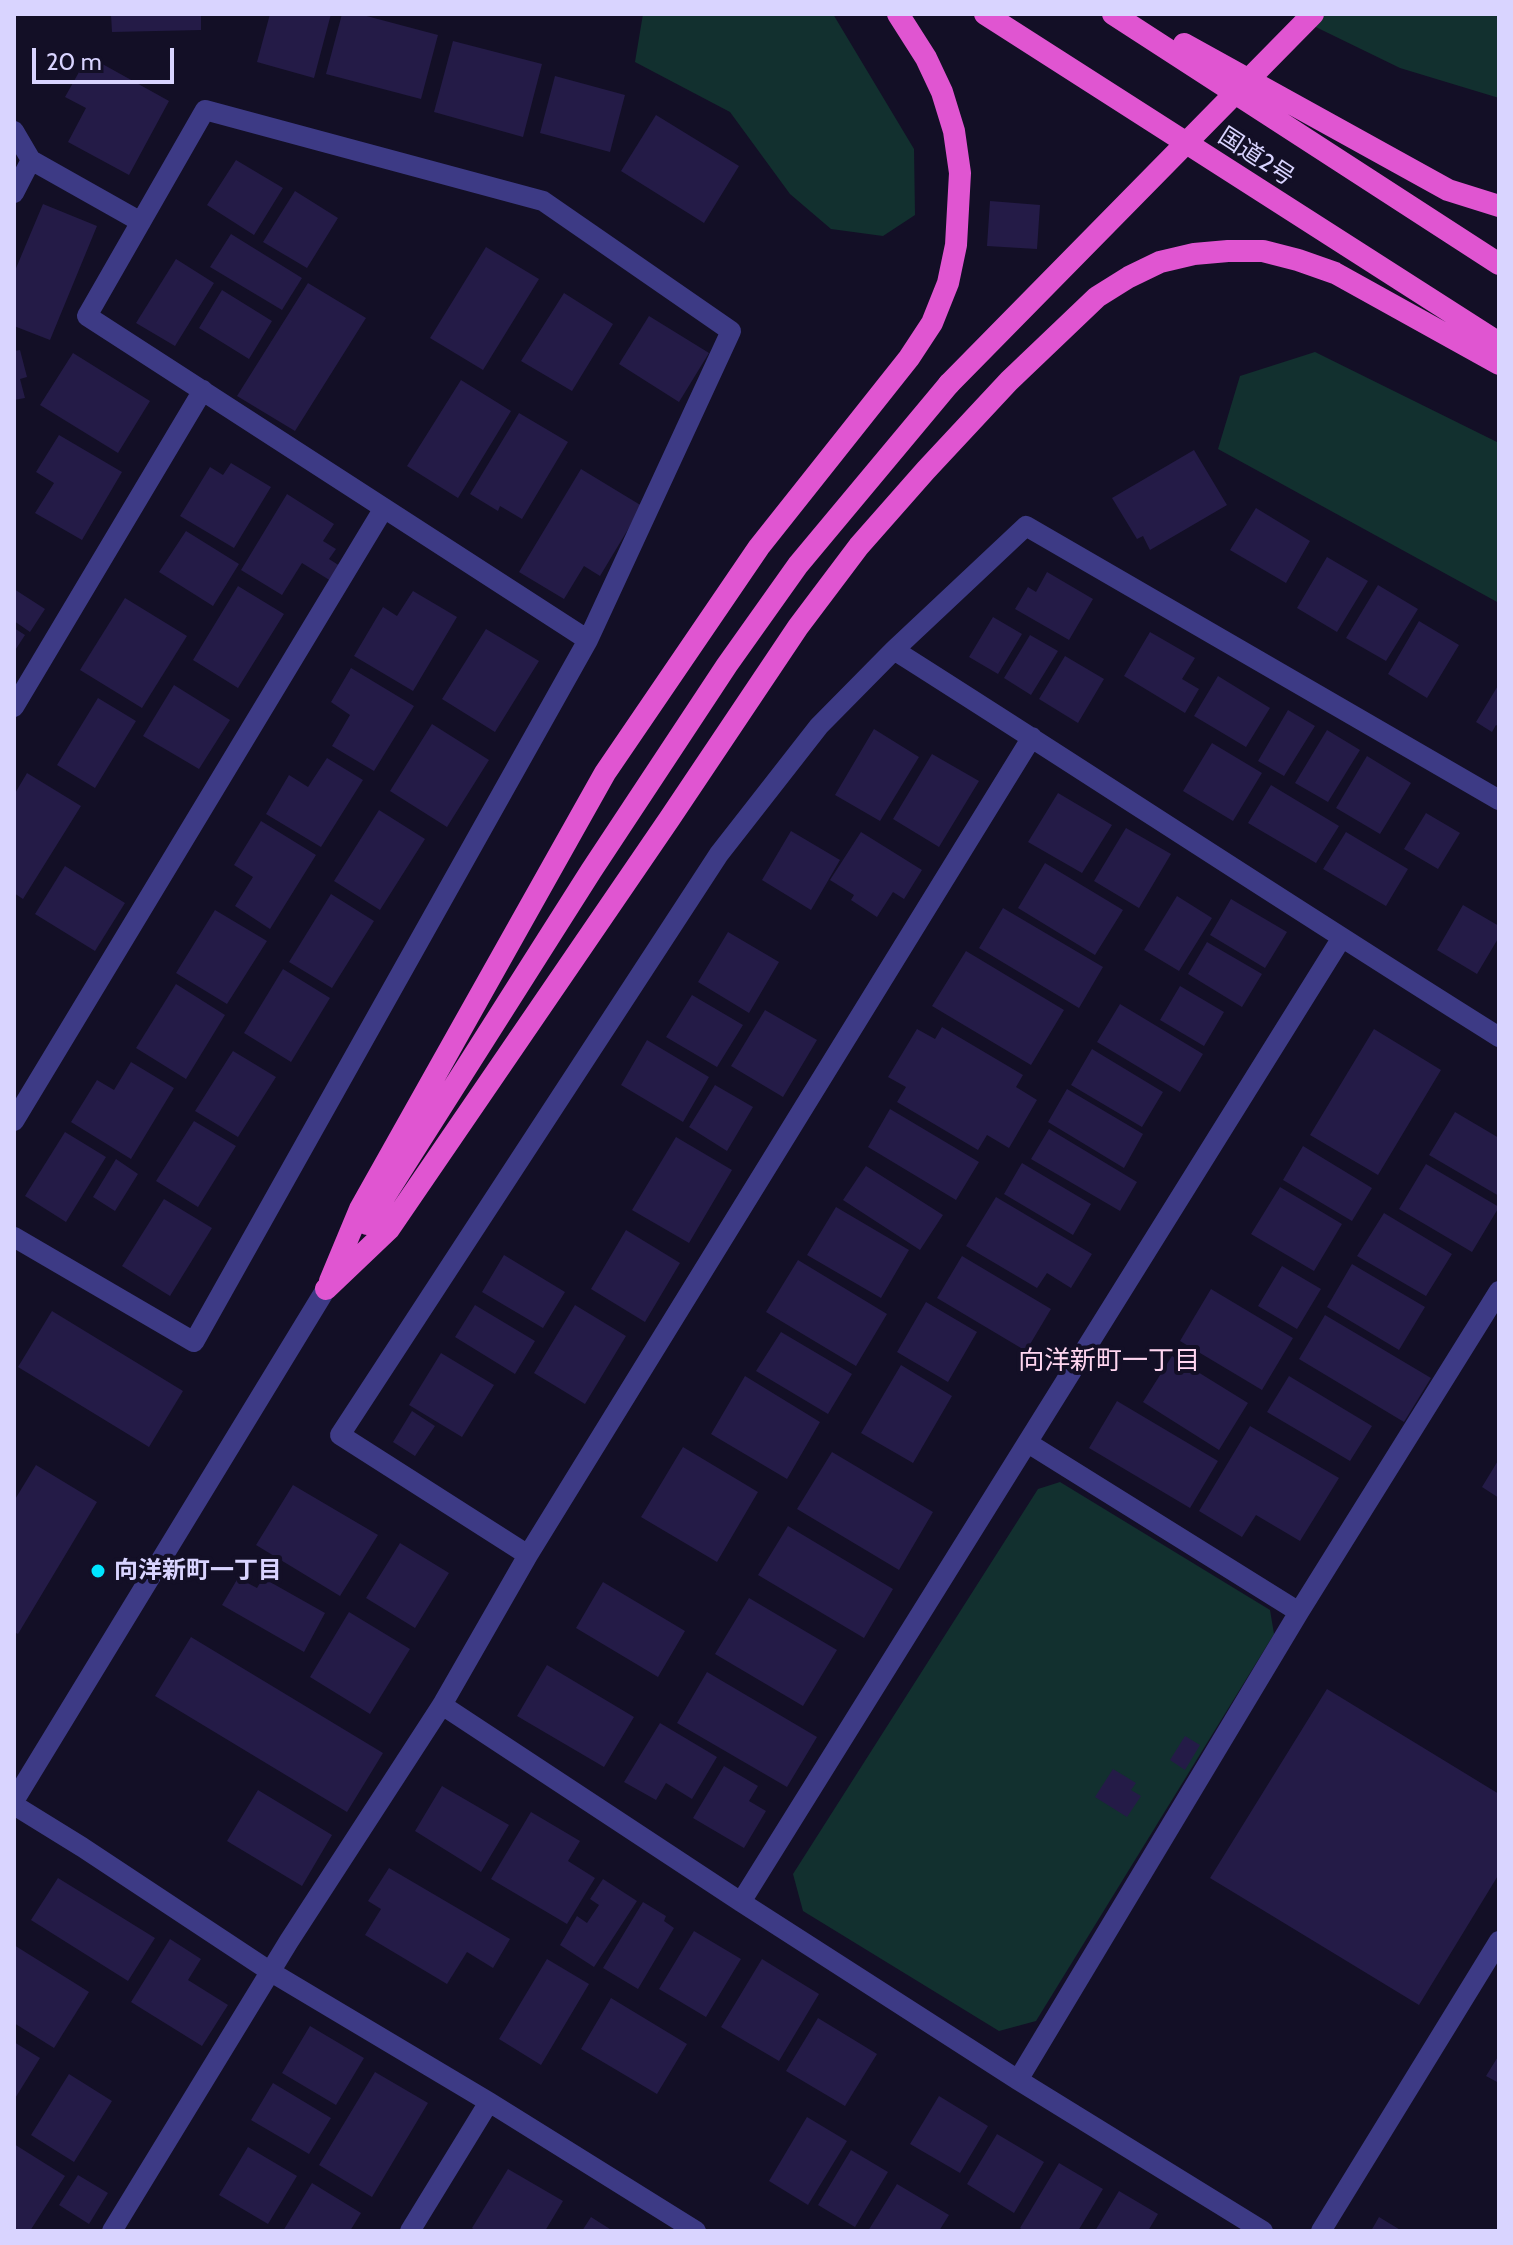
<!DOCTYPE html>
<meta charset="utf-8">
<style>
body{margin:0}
#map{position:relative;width:1513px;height:2245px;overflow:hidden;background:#130f26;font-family:Cabin,sans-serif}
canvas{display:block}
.frame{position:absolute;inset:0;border:16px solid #d9d4ff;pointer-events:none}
.scale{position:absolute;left:32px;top:48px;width:142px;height:36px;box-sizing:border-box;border:4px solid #d9d4ff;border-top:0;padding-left:10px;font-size:24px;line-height:28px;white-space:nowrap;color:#d9d4ff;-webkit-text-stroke:6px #130f26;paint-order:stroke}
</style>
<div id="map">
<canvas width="1513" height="2245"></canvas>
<div class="frame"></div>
<div class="scale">20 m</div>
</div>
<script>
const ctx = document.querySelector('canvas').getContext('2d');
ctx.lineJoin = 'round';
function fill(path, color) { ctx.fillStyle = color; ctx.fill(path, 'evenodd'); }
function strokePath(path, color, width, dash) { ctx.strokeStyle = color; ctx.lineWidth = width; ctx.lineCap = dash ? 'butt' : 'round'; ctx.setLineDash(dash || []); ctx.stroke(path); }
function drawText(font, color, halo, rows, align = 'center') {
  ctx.font = font + ' Cabin,"Noto Sans JP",sans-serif'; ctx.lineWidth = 8; ctx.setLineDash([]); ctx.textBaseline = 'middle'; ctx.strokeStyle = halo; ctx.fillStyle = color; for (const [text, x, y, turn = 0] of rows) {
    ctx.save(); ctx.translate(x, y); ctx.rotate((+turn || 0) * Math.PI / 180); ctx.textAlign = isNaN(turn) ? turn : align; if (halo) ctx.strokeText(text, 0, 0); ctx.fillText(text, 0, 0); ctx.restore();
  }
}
fill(new Path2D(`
 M643,14h190l81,135 1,66 -32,21 -52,-7 -41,-35 -60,-82 -95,-50z
 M1289,14h210v84l-99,-30z
 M1315,352l184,91v160l-281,-154 22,-73z
 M1060,1482l210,128 4,24 -238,387 -37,10 -196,-120 -10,-37 245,-385z`), '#12302f');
fill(new Path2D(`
 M111,14h90v16l-89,2z
 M270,14h61l-17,64 -57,-16z
 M342,14h17l79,21 -17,64 -95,-25z
 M453,41l89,23 -19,73 -89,-25z
 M88,56l81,45 -40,74 -61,-33 18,-34 -21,-11z
 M555,76l70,19 -15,57 -70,-19z
 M656,115l83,51 -35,57 -83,-52z
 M236,160l47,28 -29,47 -47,-30z
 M295,191l43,27 -31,50 -44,-26z
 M990,201l50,4 -3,44 -50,-3z
 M43,204l54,22 -47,114 -36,-14v-53z
 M231,234l71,44 -20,32 -72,-43z
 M486,247l53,32 -56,91 -53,-32z
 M176,259l38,24 -39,63 -39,-23z
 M308,283l58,35 -71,113 -58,-35z
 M222,290l50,31 -23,38 -50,-31z
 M564,293l49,31 -41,67 -51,-30z
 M649,316l60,37 -30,49 -60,-38z
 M20,350l7,27 -7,2 5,19 -11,2v-49z
 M73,353l77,48 -32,52 -78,-48z
 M461,380l50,31 -53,87 -51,-32z
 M519,413l49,29 -46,77 -22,-13 -2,5 -28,-17z
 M59,435l63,37 -40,68 -47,-27 19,-30 -18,-11z
 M1194,450l33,55 -77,45 -7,-14 -6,3 -25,-41z
 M231,463l40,24 -37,61 -54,-32 30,-49 13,8z
 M581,469l61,37 -42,70 -16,-10 -20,33 -45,-27z
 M287,494l47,30 -11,17 13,8 -7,10 11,7 -9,15 -29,-18 -20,32 -41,-25z
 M1256,508l54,33 -24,42 -56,-33z
 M186,531l53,33 -26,42 -54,-34z
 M1327,557l41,24 -31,51 -40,-24z
 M1047,572l46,27 -24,41 -54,-31 13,-22 8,5z
 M1378,585l40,24 -32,52 -40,-23z
 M238,586l46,28 -46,74 -45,-28z
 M14,589l31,20 -15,23 -16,-11z
 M413,591l44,26 -44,74 -59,-35 29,-49 14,9z
 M125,598l62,38 -45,72 -62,-38z
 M993,617l29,17 -24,40 -29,-17z
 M1419,621l40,24 -32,53 -39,-24z
 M14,628l11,7 -11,17z
 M486,629l53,32 -44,71 -53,-33z
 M1150,632l45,26 -13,21 17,10 -14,24 -61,-37z
 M1030,635l28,16 -27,44 -27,-17z
 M1065,656l39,23 -26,44 -39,-24z
 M351,668l63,38 -40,65 -42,-25 18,-31 -19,-13z
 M1218,676l52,32 -24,39 -52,-31z
 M1499,684v43l-3,-2 -4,7 -16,-10z
 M174,685l56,35 -31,49 -56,-33z
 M98,698l38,23 -41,67 -38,-23z
 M1288,710l27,16 -31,50 -26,-15z
 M432,724l57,36 -42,67 -57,-36z
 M874,729l45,28 -39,64 -45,-26z
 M1327,730l33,20 -32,52 -33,-19z
 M1212,743l50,30 -29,48 -50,-30z
 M932,754l47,27 -40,66 -46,-28z
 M1367,756l44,27 -31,51 -44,-26z
 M327,758l36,22 -42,67 -55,-33 23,-39 19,12z
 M27,773l54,33 -58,93 -9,-6v-98z
 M1271,785l68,41 -23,37 -68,-40z
 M1058,793l54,32 -30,48 -54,-31z
 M379,810l46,29 -45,71 -46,-29z
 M1426,813l34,20 -22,36 -34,-20z
 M261,821l55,34 -46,74 -35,-23 18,-29 -19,-12z
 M1126,828l45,26 -32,54 -45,-27z
 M791,831l49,29 -29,50 -49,-30z
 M861,832l61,38 -18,29 -11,-7 -16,25 -26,-17 3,-5 -24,-15z
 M1346,832l62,37 -22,37 -63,-37z
 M1045,863l78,47 -28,45 -77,-47z
 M65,866l60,37 -30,48 -60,-37z
 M331,894l43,27 -42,67 -43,-26z
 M1177,896l35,22 -33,53 -35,-21z
 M1231,899l56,33 -22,36 -55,-33z
 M1463,905l36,21v11l-22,37 -40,-24z
 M1003,908l100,59 -24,41 -100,-60z
 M215,910l52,31 -40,63 -51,-31z
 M728,932l51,30 -30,51 -51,-31z
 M1207,942l55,32 -20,33 -54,-33z
 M966,951l98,59 -33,55 -99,-59z
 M283,969l47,29 -39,64 -47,-29z
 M176,984l49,31 -39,64 -50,-31z
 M1180,986l44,26 -20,34 -44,-26z
 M692,995l51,30 -26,42 -51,-30z
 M1120,1004l83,50 -23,38 -83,-50z
 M765,1010l52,30 -34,57 -52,-31z
 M942,1027l81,48 -7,12 21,13 -28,48 -22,-13 -9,15 -81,-48 9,-15 -18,-10 29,-48 18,10z
 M1374,1029l67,41 -63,105 -68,-40z
 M647,1040l62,37 -26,45 -62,-37z
 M1092,1049l71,43 -21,35 -71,-42z
 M233,1051l43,26 -38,60 -43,-26z
 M131,1062l43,26 -43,71 -60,-37 26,-42 17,10z
 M715,1085l38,22 -26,44 -38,-24z
 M1067,1089l76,45 -19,34 -76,-46z
 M890,1109l89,53 -23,38 -88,-53z
 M1455,1112l44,26v58l-70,-41z
 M194,1121l42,25 -38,61 -42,-26z
 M1049,1129l88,53 -17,29 -89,-52z
 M65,1132l41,25 -40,65 -41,-26z
 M676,1137l56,33 -43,73 -57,-33z
 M1303,1146l69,42 -20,33 -69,-41z
 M116,1159l22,15 -23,37 -22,-14z
 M1022,1163l69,41 -18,31 -69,-41z
 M1426,1164l73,43 -27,45 -73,-43z
 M866,1166l77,49 -23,35 -77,-50z
 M1280,1187l62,37 -28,47 -63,-37z
 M996,1197l96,57 -21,34 -24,-15 -10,15 -71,-42z
 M164,1199l48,29 -42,68 -48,-30z
 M836,1207l73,43 -28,48 -74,-43z
 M1384,1213l68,41 -26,42 -69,-40z
 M626,1230l54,33 -35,59 -54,-33z
 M504,1255l61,37 -22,36 -61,-36z
 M962,1256l89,53 -25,42 -89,-53z
 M798,1260l89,54 -31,52 -90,-54z
 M1352,1264l73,43 -26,43 -72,-43z
 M1282,1266l39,23 -24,40 -39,-23z
 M1211,1289l82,49 -31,52 -82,-49z
 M926,1302l51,30 -29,50 -51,-30z
 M475,1305l60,36 -20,33 -60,-37z
 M575,1305l51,31 -41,68 -51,-31z
 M52,1311l131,80 -34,56 -131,-80z
 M1325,1315l106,63 -27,44 -105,-63z
 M781,1332l71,42 -24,40 -72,-43z
 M441,1353l53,32 -32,52 -53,-32z
 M1172,1356l76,47 -29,47 -76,-48z
 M901,1365l51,31 -39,67 -52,-30z
 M745,1376l75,46 -33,57 -76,-45z
 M1289,1376l83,50 -22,35 -83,-49z
 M1117,1401l101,60 -28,47 -101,-60z
 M412,1411l23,15 -20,30 -22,-14z
 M1250,1426l89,52 -39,63 -44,-26 -14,22 -43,-26z
 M683,1447l75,45 -41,70 -76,-45z
 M832,1452l101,60 -34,58 -102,-61z
 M1499,1459v39l-17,-11z
 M36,1465l61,37 -79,132 -4,-2v-131z
 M293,1485l85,50 -38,61 -84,-51z
 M788,1526l105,63 -29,49 -106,-63z
 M400,1543l49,30 -34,55 -49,-30z
 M238,1578l19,10 6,-10 62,35 -21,39 -82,-47z
 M603,1582l82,49 -27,46 -82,-49z
 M749,1598l88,52 -34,56 -88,-52z
 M349,1612l61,37 -40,65 -60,-37z
 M191,1637l192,116 -36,59 -192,-116z
 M547,1665l87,52 -30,50 -87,-51z
 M707,1672l110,65 -30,50 -110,-64z
 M1327,1689l172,105v80l-80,131 -209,-127z
 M660,1723l57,34 -25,42 -26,-16 -10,17 -32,-18z
 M1185,1736l15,9 -15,25 -15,-10z
 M724,1766l34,20 -9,15 17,10 -22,37 -51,-30z
 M1113,1769l23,14 -5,7 10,6 -14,21 -32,-20z
 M442,1786l67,39 -28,47 -66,-41z
 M258,1790l74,45 -30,51 -75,-45z
 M531,1812l49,29 -12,20 27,17 -28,46 -76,-45z
 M389,1868l121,71 -17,29 -26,-16 -20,32 -82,-49 16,-26 -13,-8z
 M58,1878l97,60 -27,43 -97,-61z
 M603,1879l34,22 -43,66 -34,-22 17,-29 10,7 12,-18 -9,-6z
 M643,1902l23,14 -2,5 10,7 -36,61 -35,-21z
 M694,1931l47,28 -35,58 -47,-28z
 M170,1939l31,20 -13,21 40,25 -26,41 -71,-44z
 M14,1945l75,47 -35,56 -40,-25z
 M547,1959l42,25 -48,81 -42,-26z
 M762,1959l57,35 -40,67 -58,-34z
 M611,1998l76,46 -30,50 -76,-45z
 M818,2018l59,36 -32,52 -59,-35z
 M310,2026l54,32 -28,47 -54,-32z
 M14,2042l26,16 -26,42z
 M1499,2055v28l-13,-7z
 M375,2072l53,31 -56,94 -53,-32z
 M69,2074l43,27 -38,61 -43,-27z
 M273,2083l58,35 -22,36 -58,-34z
 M939,2096l49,30 -28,47 -50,-29z
 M807,2117l40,24 -39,64 -39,-24z
 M997,2134l47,28 -30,51 -47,-29z
 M14,2144l51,32 -35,55h-16z
 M248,2147l49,29 -29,48 -49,-29z
 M851,2150l37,22 -33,55 -37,-22z
 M1059,2163l44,26 -25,42h-54l-4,-3z
 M508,2169l55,32 -18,30h-69l-4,-3z
 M78,2175l30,18 -19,31 -30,-19z
 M312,2183l49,30 -11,18h-67z
 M897,2184l52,31 -10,16h-71z
 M1119,2191l39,23 -10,17h-53z
 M591,2217l22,14h-31z
 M1379,2217l23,14h-31z`), '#241b47');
strokePath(new Path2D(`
 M14,131l17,29 110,62
 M14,193l17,-33
 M894,650c202,128 402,260 605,387
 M14,707l189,-317
 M14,1121l370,-613
 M14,1237l180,105 394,-702 143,-309 -188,-130 -338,-91 -118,206 501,324
 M1028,1443l271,169
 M528,1555l-188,-120 379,-581 100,-128 75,-76 132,-124 473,274
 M442,1705l299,197 277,178 245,151
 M14,1805l68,42 189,125 218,130 207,129
 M741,1902l600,-963
 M1018,2080l281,-468 200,-321
 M112,2231l177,-290 153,-236 86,-150 504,-818
 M410,2231l79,-129
 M1321,2231l178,-290`), '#3d3a85', 20);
strokePath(new Path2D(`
 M14,1801l312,-512`), '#3d3a85', 20);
strokePath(new Path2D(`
 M985,14l514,329
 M1113,14l386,250
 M1184,44l264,146 51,16
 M367,1224l224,-353 136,-206 71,-100 151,-181
 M330,1281l30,-72 245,-436 154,-226 150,-189 23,-35 16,-40 8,-38 4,-72 -6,-42 -12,-39 -16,-34 -28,-44
 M326,1289l63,-60 281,-411 128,-191 61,-81 67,-76 83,-89 88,-84 32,-20 31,-15 34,-8 34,-3h35l35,9 37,13 164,91`), '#e055d1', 22);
strokePath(new Path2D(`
 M949,384l364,-370`), '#e055d1', 22);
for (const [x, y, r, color] of [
 [98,1571,8,"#00e5ff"]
]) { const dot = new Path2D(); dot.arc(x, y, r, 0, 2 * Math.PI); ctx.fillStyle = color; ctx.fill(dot); strokePath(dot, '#130f26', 3); }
drawText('24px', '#d9d4ff', '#130f26', [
 ["国道2号",1256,157,33]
]);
drawText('bold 24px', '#d9d4ff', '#130f26', [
 ["向洋新町一丁目",114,1571]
], 'left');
drawText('26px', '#ffd6f0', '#130f26', [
 ["向洋新町一丁目",1109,1361]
]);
</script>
